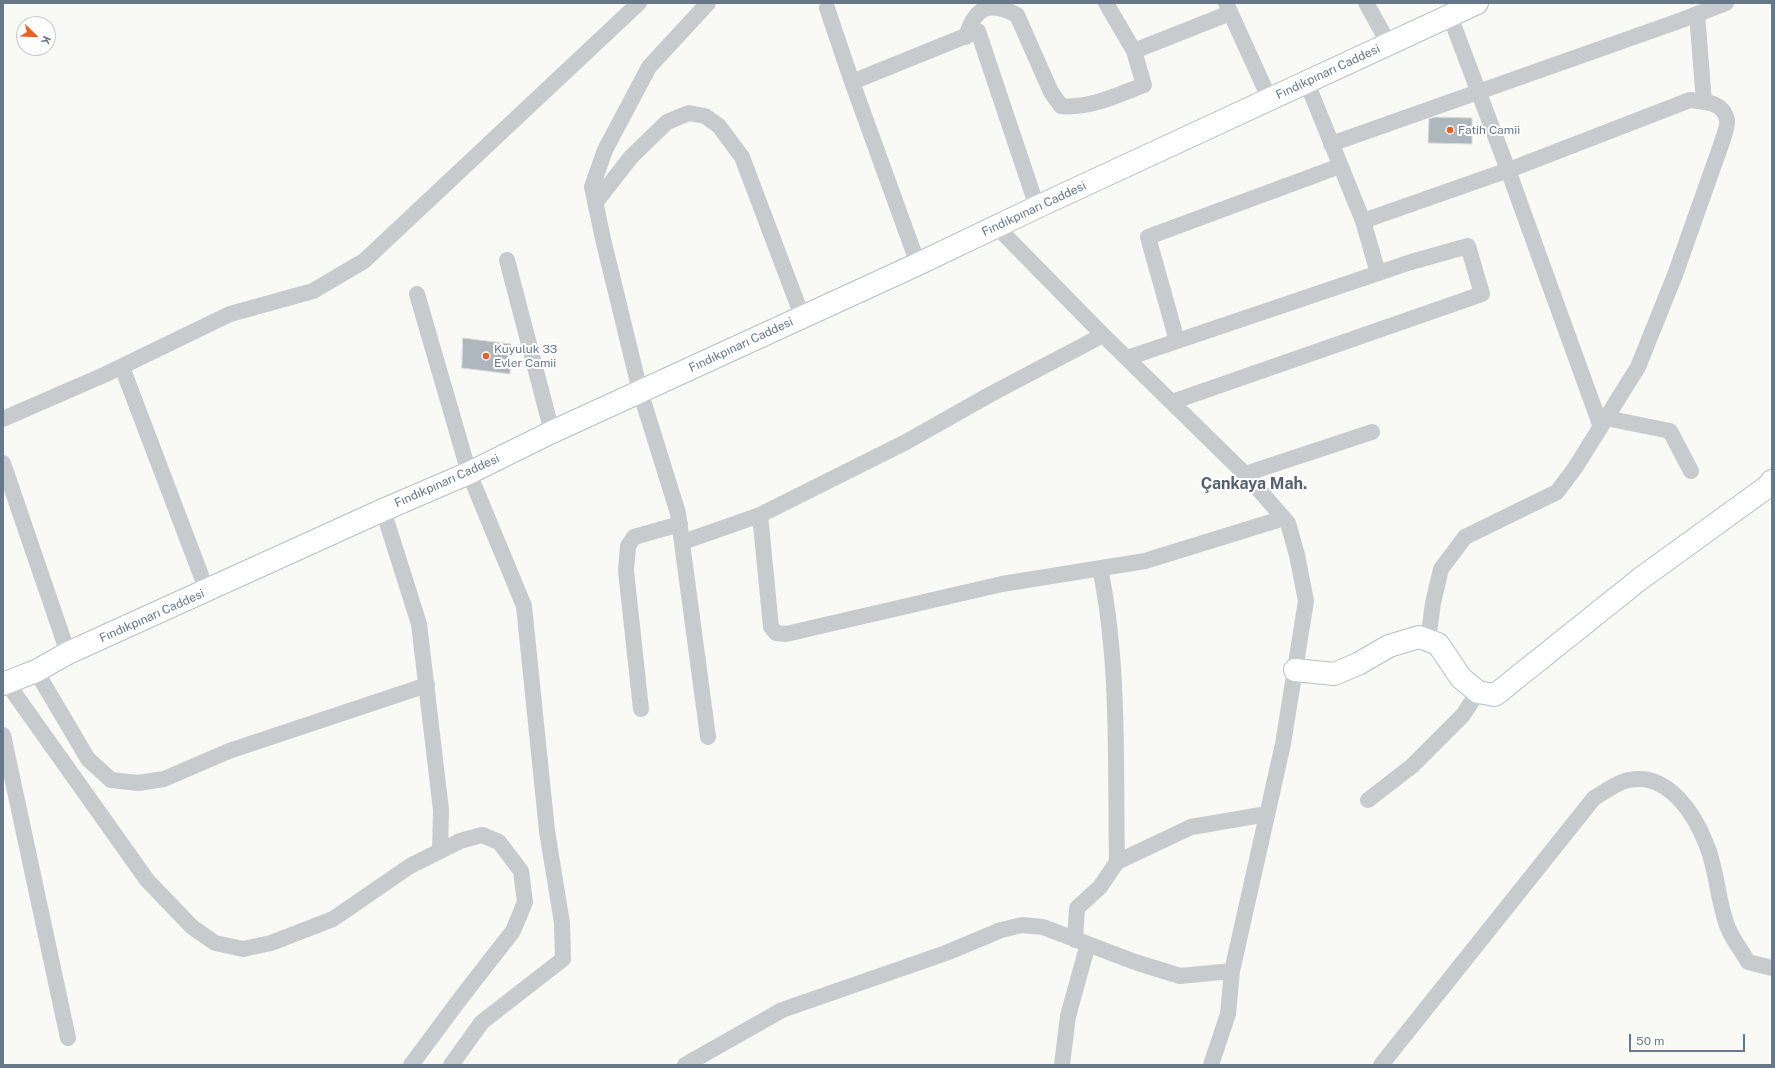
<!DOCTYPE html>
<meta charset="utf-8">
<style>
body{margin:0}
#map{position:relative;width:1775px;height:1068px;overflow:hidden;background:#f9f9f6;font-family:"Public Sans",sans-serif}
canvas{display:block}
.frame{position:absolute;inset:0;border:4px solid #667889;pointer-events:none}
.north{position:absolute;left:16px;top:16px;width:40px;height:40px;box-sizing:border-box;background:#fff;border:1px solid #c2c9d0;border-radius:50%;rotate:113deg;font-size:11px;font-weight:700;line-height:16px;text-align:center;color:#667889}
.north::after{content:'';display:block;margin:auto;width:14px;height:18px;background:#ee5d21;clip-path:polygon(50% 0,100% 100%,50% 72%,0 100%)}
.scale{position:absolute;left:1629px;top:1034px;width:116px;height:18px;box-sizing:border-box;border:2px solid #667889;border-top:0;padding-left:5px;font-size:12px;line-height:14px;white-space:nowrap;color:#667889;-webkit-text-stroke:3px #fff;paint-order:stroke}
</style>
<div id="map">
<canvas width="1775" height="1068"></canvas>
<div class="frame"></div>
<div class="north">K</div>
<div class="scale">50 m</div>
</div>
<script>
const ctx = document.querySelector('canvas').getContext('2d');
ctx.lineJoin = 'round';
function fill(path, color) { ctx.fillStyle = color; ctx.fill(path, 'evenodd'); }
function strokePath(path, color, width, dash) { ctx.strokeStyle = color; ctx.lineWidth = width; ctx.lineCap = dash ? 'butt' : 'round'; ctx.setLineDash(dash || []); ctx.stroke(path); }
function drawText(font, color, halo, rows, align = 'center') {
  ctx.font = font + ' "Public Sans",sans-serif'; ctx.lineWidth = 4; ctx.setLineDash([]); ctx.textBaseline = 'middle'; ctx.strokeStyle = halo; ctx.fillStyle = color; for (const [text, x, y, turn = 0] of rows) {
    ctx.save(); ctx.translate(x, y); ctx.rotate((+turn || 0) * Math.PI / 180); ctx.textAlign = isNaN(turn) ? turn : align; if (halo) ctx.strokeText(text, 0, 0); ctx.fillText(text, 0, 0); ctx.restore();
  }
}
const building = new Path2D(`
 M1436,117l36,1v26l-44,-1 1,-24z
 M463,338l48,6 -1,30 -48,-6z`);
fill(building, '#afb7be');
strokePath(building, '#dbdbd9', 1);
const secondary = new Path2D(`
 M1295,670l39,4 24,-10 31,-18 30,-9 19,7 23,34 17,14 17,3 145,-116 127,-92 5,-6
 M3,684l33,-13 32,-18 315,-143 86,-37 83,-41 366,-168 119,-57 440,-204`);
strokePath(secondary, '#b9bec3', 24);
strokePath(new Path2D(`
 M708,3l-59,64 -44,83 -13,37 11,52 37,152 38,122 30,224
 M1226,3l44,97
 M1366,3l23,41
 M827,8l25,74 66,182
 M1697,14l7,88
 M1450,16l58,154 93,257
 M966,37c9,-30 23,-37 51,-22l34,77 10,14c29,3 56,-11 83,-21l-10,-34 -28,-48
 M1134,51l96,-38
 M852,82l126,-51 59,176
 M1307,83l56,138 15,52
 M1331,144l348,-123 47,-18
 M596,202l35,-45 36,-35 22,-9 16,3 14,10 23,31 60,159
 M1363,221l151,-53 176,-68c14,2 33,1 37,20 1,5 -3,16 -5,22l-47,133 -37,92 -63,101 -18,24 -92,45 -24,32 -8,34 -5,37
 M996,226l107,109 142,139 43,49 9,32 9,46 -23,143 -51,227 -4,43 -17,51
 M507,260l45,172
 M417,294l52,179 55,133 23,225 15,92 1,36 -81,63 -31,43
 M1177,341l-29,-104 192,-71
 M1127,358l284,-96 57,-16 14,48 -310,108
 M122,367l85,224
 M1606,418l64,13 21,40
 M3,419l101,-44 126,-61 83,-23 51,-30 275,-258
 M3,463l65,190
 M1245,474l127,-42
 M383,510l36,114 22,186 -1,41
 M760,515l11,112 5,6 10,1 216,-50 143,-23 139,-43
 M683,542l77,-27 146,-73 85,-48 112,-59
 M1100,568c20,97 15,196 17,294
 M36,671l52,88 23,21 27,3 26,-4 65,-28 198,-66
 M7,683l140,197 45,47 23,16 28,6 28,-6 62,-24 77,-53 50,-25 22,-6 17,7 22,29 4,31 -12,29 -53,68 -49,66
 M641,709l-15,-138 2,-25 6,-9 46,-13
 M3,735l65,303
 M1368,800l44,-34 51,-51 15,-23
 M1075,940l2,-32 23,-21 17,-25 74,-35 76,-13
 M685,1065l97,-55 164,-57 55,-23 21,-5 21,2 92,35 45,14 52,-5
 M1062,1065l6,-49 20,-72
 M1381,1065l213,-267c9,-5 25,-17 35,-18 39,-8 66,34 78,66 10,25 11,57 21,82 5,12 14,23 20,34l24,6`), '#c7cbce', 16);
strokePath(secondary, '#fff', 22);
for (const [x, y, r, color] of [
 [1450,130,4,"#ee5d21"],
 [486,356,4,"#ee5d21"]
]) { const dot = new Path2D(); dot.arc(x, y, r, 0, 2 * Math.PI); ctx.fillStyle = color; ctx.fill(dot); strokePath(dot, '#fff', 1.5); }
drawText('12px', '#667889', '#fff', [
 ["Fındıkpınarı Caddesi",1328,72,-25],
 ["Fındıkpınarı Caddesi",1034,209,-25],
 ["Fındıkpınarı Caddesi",741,345,-25],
 ["Fındıkpınarı Caddesi",447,481,-24],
 ["Fındıkpınarı Caddesi",152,616,-24]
]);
drawText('12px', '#667889', '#fff', [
 ["Fatih Camii",1458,130],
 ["Kuyuluk 33",494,349],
 ["Evler Camii",494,363]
], 'left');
drawText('bold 16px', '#55616e', '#fff', [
 ["Çankaya Mah.",1254,484]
]);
</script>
